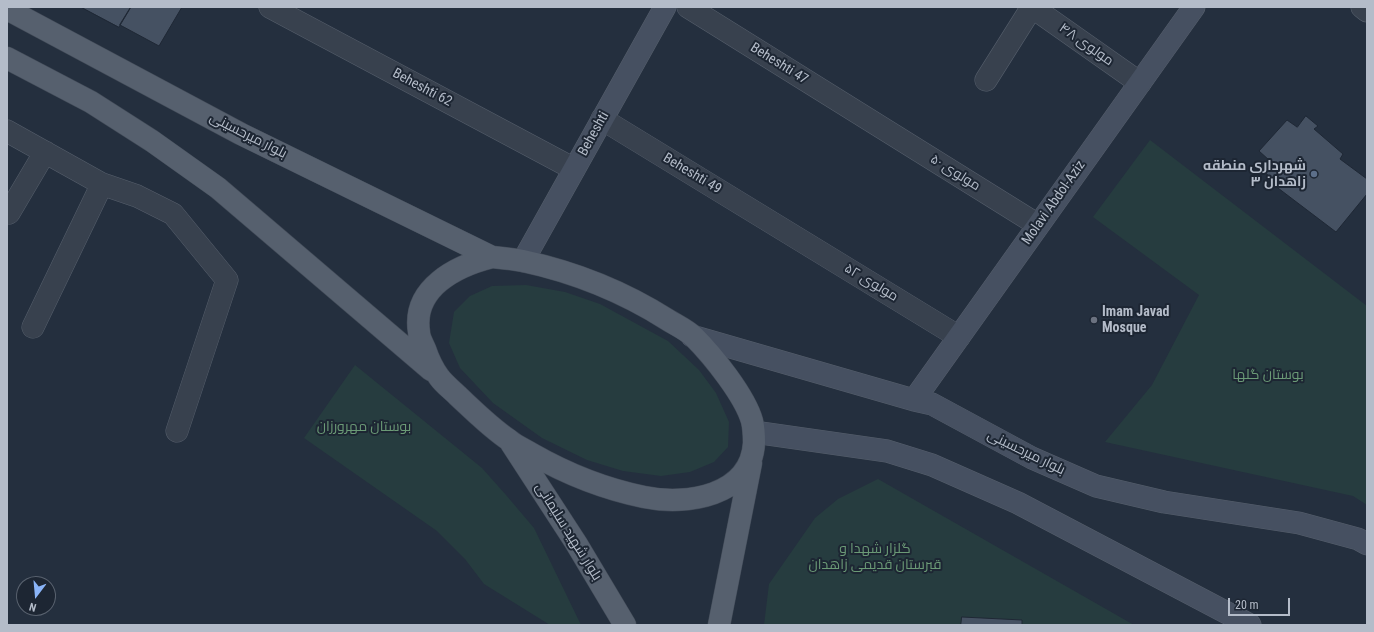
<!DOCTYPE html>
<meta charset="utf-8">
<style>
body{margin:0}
#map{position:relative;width:1374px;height:632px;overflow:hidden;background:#242f3e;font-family:"Roboto Condensed",sans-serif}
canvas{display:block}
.frame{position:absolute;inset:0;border:8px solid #b4bcc9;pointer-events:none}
.north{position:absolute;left:16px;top:576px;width:40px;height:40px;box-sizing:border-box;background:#1d2633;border:1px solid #59626f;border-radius:50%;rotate:196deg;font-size:11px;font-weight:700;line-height:16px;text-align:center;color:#b4bcc9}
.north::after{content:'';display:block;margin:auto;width:14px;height:18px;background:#8ab4f8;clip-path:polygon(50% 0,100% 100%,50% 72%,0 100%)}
.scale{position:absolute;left:1228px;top:598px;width:62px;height:18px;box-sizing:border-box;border:2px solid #b4bcc9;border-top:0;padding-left:5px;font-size:12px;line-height:14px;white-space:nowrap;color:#b4bcc9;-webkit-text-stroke:3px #1d2633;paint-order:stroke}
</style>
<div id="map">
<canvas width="1374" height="632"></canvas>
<div class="frame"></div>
<div class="north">N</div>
<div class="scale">20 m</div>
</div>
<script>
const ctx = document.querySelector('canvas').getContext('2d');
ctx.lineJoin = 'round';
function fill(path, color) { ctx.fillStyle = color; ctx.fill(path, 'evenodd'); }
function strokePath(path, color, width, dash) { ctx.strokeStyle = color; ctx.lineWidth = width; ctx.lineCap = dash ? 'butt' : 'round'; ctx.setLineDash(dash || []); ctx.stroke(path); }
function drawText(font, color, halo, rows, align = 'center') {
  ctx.font = font + ' "Roboto Condensed",Cairo,sans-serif'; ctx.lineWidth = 4; ctx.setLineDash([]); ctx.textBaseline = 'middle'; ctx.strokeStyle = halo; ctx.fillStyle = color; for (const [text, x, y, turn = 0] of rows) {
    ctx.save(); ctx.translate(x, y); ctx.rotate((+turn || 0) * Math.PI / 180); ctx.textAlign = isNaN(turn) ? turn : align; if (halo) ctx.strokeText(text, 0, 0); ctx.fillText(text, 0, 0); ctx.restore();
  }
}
fill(new Path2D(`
 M1150,140l217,166v199l-14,-9 -248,-54 47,-57 47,-90 -106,-78z
 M526,285l39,7 35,12 68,37 31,29 17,23 13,29 -1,25 -14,15 -24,10 -29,4 -38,-5 -36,-11 -45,-22 -49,-35 -33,-35 -11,-25 5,-31 16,-16 22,-10z
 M355,365l127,103 24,27 28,33 47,97h-31l-66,-41 -19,-25 -28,-28 -133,-93z
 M878,479l256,146h-370l5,-41 46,-66 23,-19z`), '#263c3f');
const building = new Path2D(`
 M81,7h50l-12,20z
 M131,7h51l-23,39 -39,-21z
 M1306,116l12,10 -4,3 29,25 -3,5 27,20v15l-31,38 -62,-47 2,-4 -15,-11 8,-10 -10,-9 28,-31 10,7z
 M962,617l60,3v5h-61z`);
fill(building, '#455162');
strokePath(building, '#1f2835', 1);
const street = new Path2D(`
 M270,7l304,162
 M688,7l350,218
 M1032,7l108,76
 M1362,7l5,4
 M986,80l46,-73
 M602,119l357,218
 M7,131l95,53 35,12 36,18 54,66 -50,151
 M9,213l36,-61
 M33,327l69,-143`);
const secondary = new Path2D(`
 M523,261l142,-254
 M692,336l222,64 18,4 100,54 64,28 68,16 135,21 59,16 9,5
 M914,400l280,-393
 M754,432l133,19 45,14 86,38 232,122`);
const primary = new Path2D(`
 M7,9l234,125 251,123
 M7,58l84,44 61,39 66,47 213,182
 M492,257c10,1 21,2 31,4 51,11 101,31 145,59 8,5 19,10 26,17 19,19 51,59 58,84 2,8 2,15 2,22 -3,53 -68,63 -110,54 -39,-8 -77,-23 -112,-43 -8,-5 -16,-8 -23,-14 -18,-12 -35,-29 -51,-44 -6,-6 -14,-12 -19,-19 -6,-8 -11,-19 -14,-28 -2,-5 -6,-11 -6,-17 -7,-44 37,-66 73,-75z
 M511,443l65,100 49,82
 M719,625l32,-162`);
strokePath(street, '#565f6c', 23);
strokePath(secondary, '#565f6c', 23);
strokePath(primary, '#414a57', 23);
strokePath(street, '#38414e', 22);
strokePath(secondary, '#465061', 22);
strokePath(primary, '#56606e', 22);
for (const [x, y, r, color] of [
 [1314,174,4,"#5c6f8a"],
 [1094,320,4,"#6b7280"]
]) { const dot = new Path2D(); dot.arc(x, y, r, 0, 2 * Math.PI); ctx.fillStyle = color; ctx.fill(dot); strokePath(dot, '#1d2633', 1.5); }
drawText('14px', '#b4bcc9', '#1d2633', [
 ["مولوی ۴۸",1086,45,35],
 ["Beheshti 47",779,64,32],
 ["Beheshti 62",422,88,28],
 ["Beheshti",594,134,-61],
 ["بلوار میرحسینی",248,136,27],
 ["مولوی ۵۰",955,173,32],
 ["Beheshti 49",692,174,31],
 ["Molavi Abdol-Aziz",1054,203,-55],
 ["مولوی ۵۲",871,283,31],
 ["بلوار میرحسینی",1026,453,26],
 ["بلوار شهید سلیمانی",568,532,58]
]);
drawText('bold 14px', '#b4bcc9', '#1d2633', [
 ["شهرداری منطقه",1306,166],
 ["۳ زاهدان",1306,182],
 ["Imam Javad",1102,312,"left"],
 ["Mosque",1102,328,"left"]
], 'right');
drawText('14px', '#6b9a76', '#1d2633', [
 ["بوستان گلها",1268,375],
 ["بوستان مهرورزان",364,427],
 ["گلزار شهدا و",875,549],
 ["قبرستان قدیمی زاهدان",875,565]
]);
</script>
